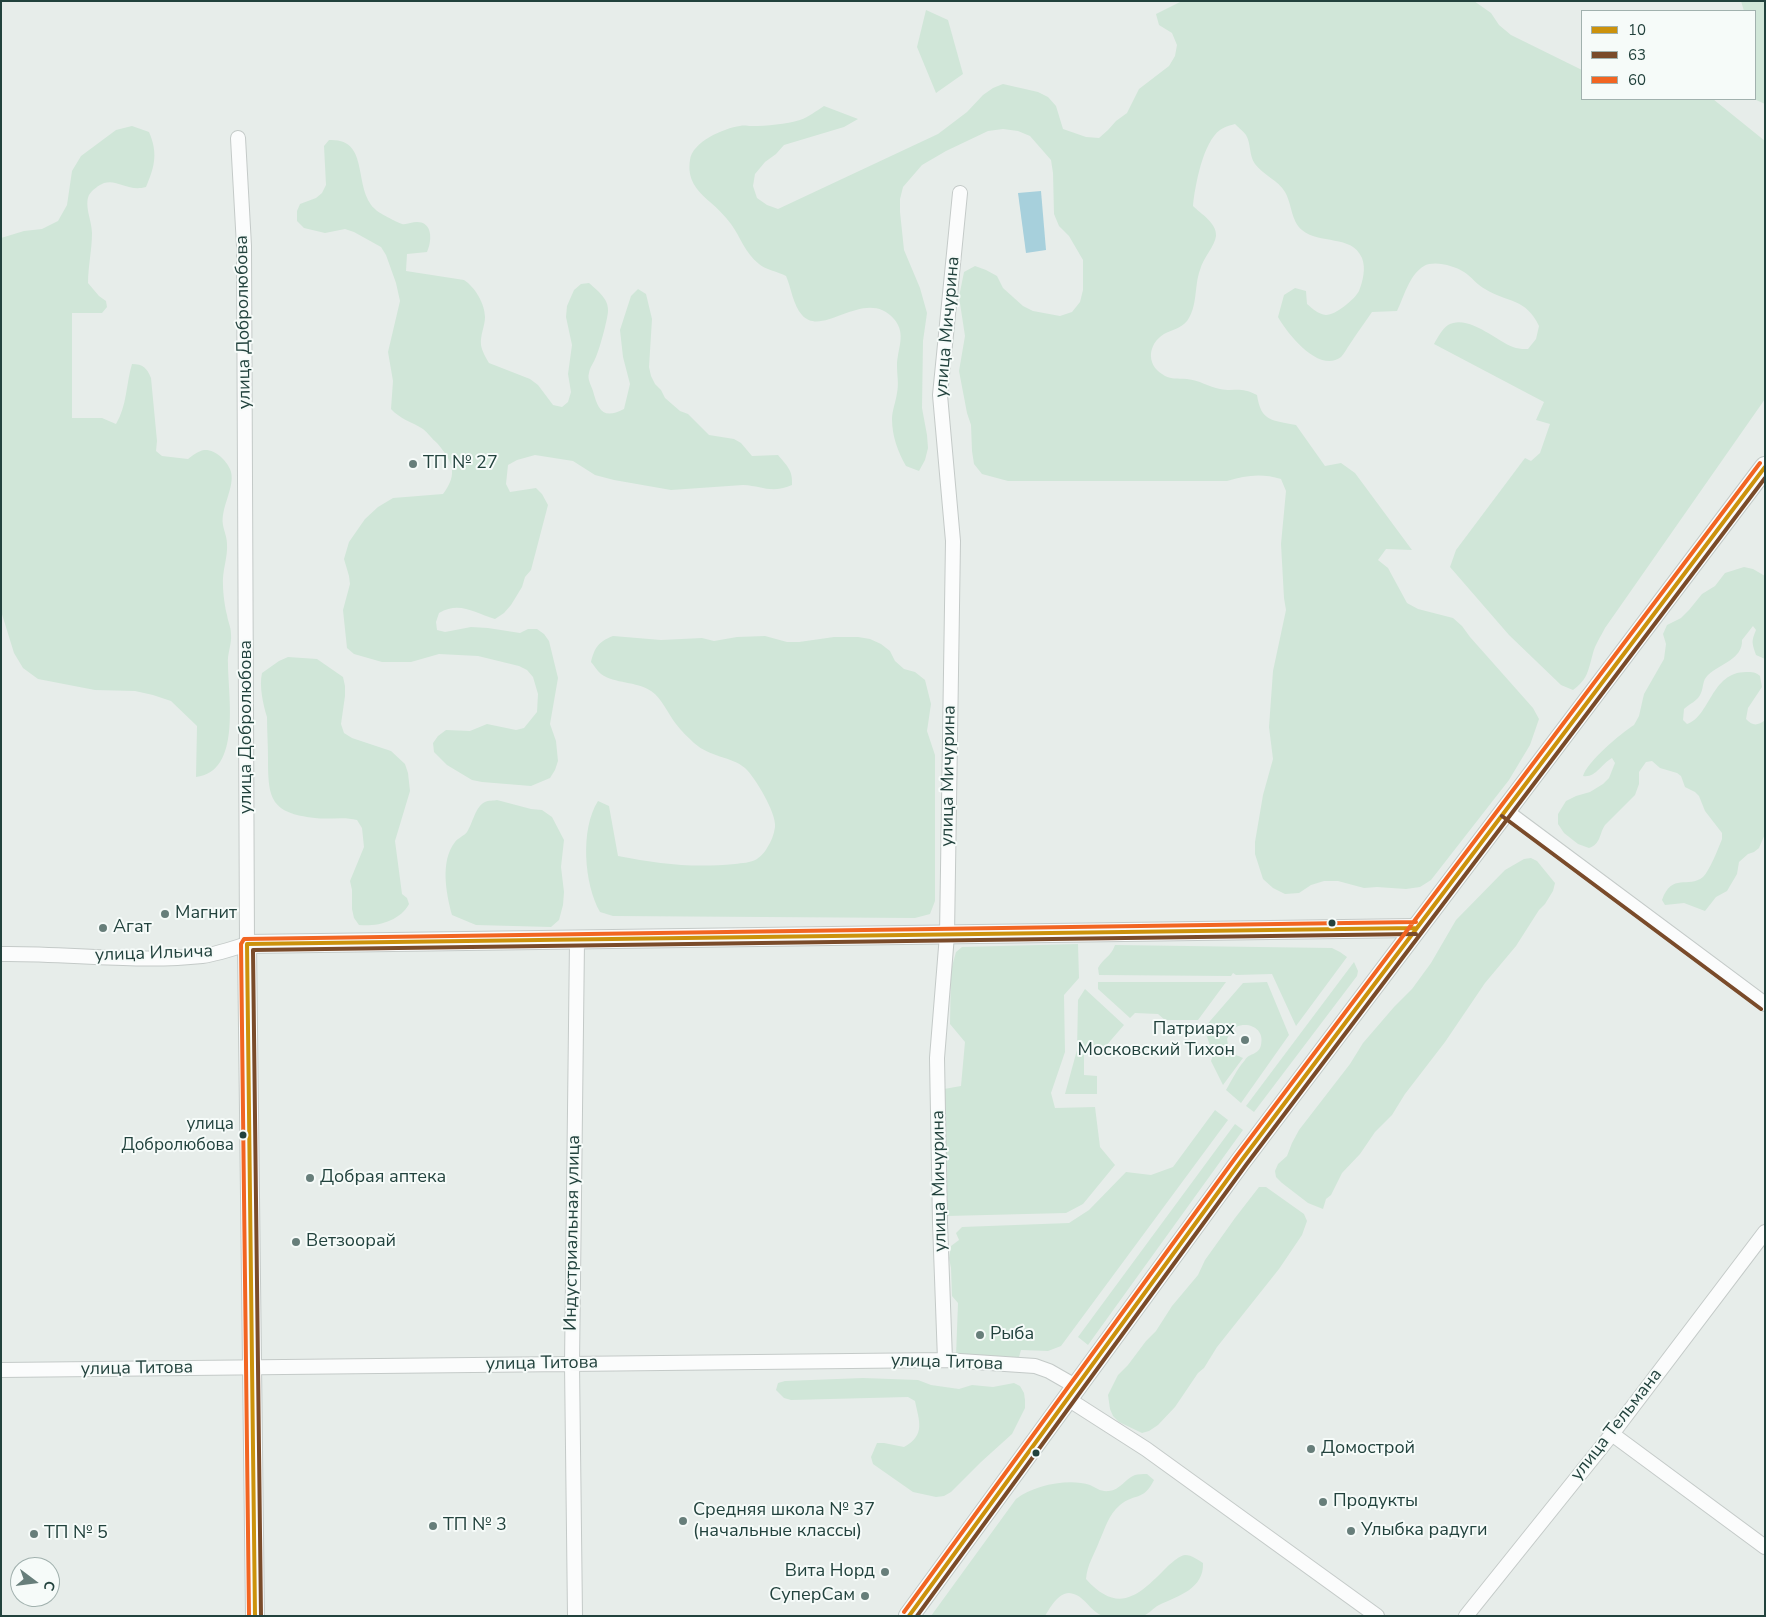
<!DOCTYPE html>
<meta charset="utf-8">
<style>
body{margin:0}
#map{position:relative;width:1766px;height:1617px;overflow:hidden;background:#e7edea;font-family:"Nunito Sans",sans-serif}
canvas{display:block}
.frame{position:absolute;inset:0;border:2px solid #22423d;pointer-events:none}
.legend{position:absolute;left:1581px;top:10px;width:175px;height:90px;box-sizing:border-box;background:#f6fbf9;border:1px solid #a1b1ae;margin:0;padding:6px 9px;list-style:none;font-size:15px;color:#22423d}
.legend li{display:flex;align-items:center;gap:10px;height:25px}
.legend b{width:25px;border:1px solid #a1b1ae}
.north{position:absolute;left:10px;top:1557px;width:50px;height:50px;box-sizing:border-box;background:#f6fbf9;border:1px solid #a1b1ae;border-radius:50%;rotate:105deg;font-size:14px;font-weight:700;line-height:20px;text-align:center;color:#22423d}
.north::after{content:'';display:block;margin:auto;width:18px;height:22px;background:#677e7a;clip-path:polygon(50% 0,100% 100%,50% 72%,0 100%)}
</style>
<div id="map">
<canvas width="1766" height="1617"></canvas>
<div class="frame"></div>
<ul class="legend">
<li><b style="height:6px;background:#cc920c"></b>10</li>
<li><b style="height:6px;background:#7a4b2a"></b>63</li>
<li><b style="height:6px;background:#f26522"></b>60</li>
</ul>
<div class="north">С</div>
</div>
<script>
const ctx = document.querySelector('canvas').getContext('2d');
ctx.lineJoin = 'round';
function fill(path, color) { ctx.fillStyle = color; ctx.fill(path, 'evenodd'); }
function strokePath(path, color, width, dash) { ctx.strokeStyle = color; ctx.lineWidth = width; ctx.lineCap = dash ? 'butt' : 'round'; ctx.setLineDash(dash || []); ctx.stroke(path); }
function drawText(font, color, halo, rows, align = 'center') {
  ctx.font = font + ' "Nunito Sans",sans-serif'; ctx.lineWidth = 4; ctx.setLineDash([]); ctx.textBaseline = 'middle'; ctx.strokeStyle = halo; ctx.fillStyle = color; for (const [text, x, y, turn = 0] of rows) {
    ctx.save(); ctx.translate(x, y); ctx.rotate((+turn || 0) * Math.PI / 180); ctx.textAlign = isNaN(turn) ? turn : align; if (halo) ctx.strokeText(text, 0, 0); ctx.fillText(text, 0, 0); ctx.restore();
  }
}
fill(new Path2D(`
 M1182,1h292l17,12 8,12 12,10 71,35v29h131l52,42v258l-160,229c-4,8 -10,17 -12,25 -5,18 -5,26 -20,37l-12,-5 -52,-50 -59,-68 6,-17 69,-92 6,3 9,-8 10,-29 -14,-4 8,-18 -110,-58c4,-7 8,-15 14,-19 21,-12 50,18 68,23 4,1 8,1 12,1l8,-10 3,-13c-13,-28 -31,-23 -54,-37 -8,-4 -13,-12 -21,-17 -9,-6 -30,-12 -40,-6 -15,9 -20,31 -27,45l-25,1c-7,10 -15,21 -22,32 -3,4 -6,10 -9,13 -22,17 -54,-24 -63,-40l6,-22 11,-7 11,3 1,13c6,5 11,10 19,11 10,0 29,-16 33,-24 4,-10 7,-23 3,-33 -10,-24 -43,-13 -60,-28 -11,-9 -10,-26 -17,-38 -7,-12 -22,-17 -30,-28 -6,-8 -4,-21 -9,-29 -3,-4 -8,-8 -11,-11 -4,1 -11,3 -15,6 -17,12 -25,56 -27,76 8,8 24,17 23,30 -1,10 -13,22 -16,34 -6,16 -2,36 -13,51 -6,7 -15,9 -23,13 -16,10 -18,30 -2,40 8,6 16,4 25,5 12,1 22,8 33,10 16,3 19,-3 37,6 4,27 15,25 39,30l29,41 16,-3 14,10 57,77 -26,-1 -8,11 10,8 19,35 11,6 35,9 9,8 8,11 63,71 6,11 -9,26 -21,35 -78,100 -11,7 -14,2 -29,-2 -13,1 -26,-7h-14l-13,4 -12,8 -14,1 -12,-6 -10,-9 -8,-25v-12l8,-47 10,-36 -4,-32 4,-56 13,-61 -2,-12 -3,-54 5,-53 -5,-12c-19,-6 -35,-4 -54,2h-219l-26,-7 -8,-10 -2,-13 -1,-26 -4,-12 -8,-42 6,-35 -6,-39 5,-25 11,-6 11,4 11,6 6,12 20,18 10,5 27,5 12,-4 8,-10 3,-12v-30l-14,-24 -10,-10 -5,-12 -1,-41 -2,-13 -21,-24 -12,-5 -15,-2 -15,2 -42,20 -24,14 -19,22 -3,12v13l4,38 16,38 7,25 -4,28 -1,67 5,27 1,13 -3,12 -6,11 -13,-5c-8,-14 -14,-30 -14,-47 0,-8 4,-18 5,-26 2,-10 0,-17 0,-27 0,-17 10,-32 -3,-47 -29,-33 -71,20 -92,-4 -9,-10 -11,-28 -16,-39 -7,-4 -22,-7 -27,-12 -14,-11 -18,-26 -28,-40 -6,-8 -14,-16 -21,-22 -14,-12 -23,-23 -20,-42 2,-18 34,-32 50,-34 4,-1 8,0 11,0 16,0 35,-2 49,-6 9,-3 16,-9 24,-14l34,13 -14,8 -60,18 -8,9 -11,8 -10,12 -2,12 4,12 10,7 11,4 160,-75 29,-22 16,-17 10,-7 10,-4 35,8 10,5 8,9 7,23 23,8 13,1 9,-8 8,-9 11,-8 12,-24 30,-23 6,-10 2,-11 -5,-12 -13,-8 -3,-11z
 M1741,1h24v103l-11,-5 1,-88h-11z
 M926,10l22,10 15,54 -27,19 -19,-46z
 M132,126l17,6c9,21 6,34 -3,55 -18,5 -28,-8 -42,-4 -5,2 -12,7 -15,12 -5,11 3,26 3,38 0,17 -4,33 -4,50l11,13 7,5 1,6 -5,6h-30v105h30l14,6c11,-18 10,-40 16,-60 11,0 15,4 19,14l6,63 -1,10 6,5 26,3c4,-3 10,-8 16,-9 11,-1 22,10 26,19 7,16 -10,38 -7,56 1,6 4,12 4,19 1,13 -5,27 -4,41 0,8 2,23 4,30 1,7 4,12 4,19 1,10 -4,20 -3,30 0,32 14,108 -32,113l1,-51 -26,-25 -18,-6 -18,-4 -40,-1 -57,-11 -15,-11 -9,-15 -13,-42v-373l23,-7 18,-2 16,-8 9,-16 5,-34 9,-15 35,-26z
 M329,140c42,-2 23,47 46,69 3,4 22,13 27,15 4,1 10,-2 15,-2 16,0 15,19 10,30l-20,2 -1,17 58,9c11,7 21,24 21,37 0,9 -5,18 -4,28 1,6 5,13 8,18l41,16 8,6 15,20 9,2 6,-5 3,-10 -3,-18 4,-29 -6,-28 1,-11 7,-16 7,-6 8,-1c8,7 20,16 19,28 0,7 -9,41 -13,48 -2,5 -5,8 -6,14 -2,6 2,12 4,18 5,19 10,29 31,18l6,-25 -7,-27 -3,-27 11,-34 7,-7 8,5 6,25 -3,48 2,9 4,8 6,6 4,8 15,13 8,3 21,21 25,4 7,4 11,13 26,-1c9,11 15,15 14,30 -21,9 -29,1 -49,0l-72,5 -57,-10 -19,-5 -22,-14 -38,-6 -18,5 -9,5 -2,19 4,8 26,-4 6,6 6,11 -17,65 -6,7 -3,10 -11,18 -7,8 -9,6c-21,-6 -35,-18 -56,-6l-3,9 1,8 8,2 26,-5 17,1 32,5 8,-4h9l7,5 5,7 9,37 -8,46 6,17 2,20 -3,9 -5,8 -19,8 -49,-4 -10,-2 -25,-15 -13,-13 -1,-9 5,-7 8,-6 24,1 17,-7 29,6 8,-2 13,-16 1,-18 -5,-17 -6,-7 -8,-4 -41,-10 -39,-2 -28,8h-29l-28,-8 -7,-6 -4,-38 7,-26 -1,-8 -5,-17 5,-17 16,-23 13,-12 15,-9 50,-4c16,-21 9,-33 -6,-51 -5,-4 -9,-10 -14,-14 -11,-7 -23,-10 -32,-20l2,-28 -5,-29 12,-51 -4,-18 -10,-28 -5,-8 -27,-15 -9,-3 -20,4 -21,-5 -7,-7v-10l3,-7 16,-6 6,-5 4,-8 -2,-39z
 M1744,567l9,2 12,7v83l-9,-4c-4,-12 -5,-13 0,-25l-3,-4 -11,14c1,19 -22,24 -34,35 -6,6 -4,11 -7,18 -3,8 -12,11 -17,16l-1,11 4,4c23,-7 24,-52 59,-52 6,0 10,0 14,4l2,11 -14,21 -2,11c6,7 12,7 19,1v114l-6,14 -5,4 -6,2 -9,8 -2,12 -10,17 -11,6 -11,14 -21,-8 -19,2 -3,-5c10,-28 26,-11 41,-23 6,-5 16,-30 19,-38v-6l-17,-22 -6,-15 -4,-4 -10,-5 -4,-11 -4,-3 -17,-5 -8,-7 -6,1 -7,10v12l-4,11 -30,30c-6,9 -4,19 -16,23l-11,-4 -14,-11 -6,-9v-10l8,-13 10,-5 14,-4 13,-8 6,-6 6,-15 -3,-5c-11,6 -16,20 -29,18 4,-14 38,-43 51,-51l5,-9 5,-22 20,-35 2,-15 -3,-10 4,-9 14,-7 8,-8 13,-16 13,-8 10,-13z
 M613,636l48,4 41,-2 12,3 23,-4 28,-1 22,6h12l35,-5h24l12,2 11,5 9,7 5,10 9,8 11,3 10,8 6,24 -4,27 8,24v146l-5,13 -15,4 -302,-2 -13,-4c-16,-28 -20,-83 -2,-111l11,5 9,50c41,8 74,12 117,8 6,-1 16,-1 22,-5 3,-2 8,-7 10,-11 4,-6 7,-13 8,-21 2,-13 -20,-50 -30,-59 -14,-12 -34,-10 -51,-25 -6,-6 -13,-12 -18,-19 -8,-10 -14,-26 -25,-33 -15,-10 -36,-7 -50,-17 -4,-3 -7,-9 -10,-12 4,-15 7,-20 22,-26z
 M288,657l29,2 26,18 2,9v10l-4,28 3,9 8,5 39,13 14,13 3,9 2,18 -15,50 7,53 5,4 2,6c-9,17 -32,23 -50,21l-5,-7 -2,-9v-19l-2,-9 14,-34 -2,-19 -5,-8c-14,-4 -27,0 -42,-2 -44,-5 -47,-19 -47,-59 0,-14 -1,-28 -1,-42 -4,-13 -8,-31 -5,-44l17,-12z
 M497,800l34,9 11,1 10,7 12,23 -3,27 3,25 -1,13 -4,15 -8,7 -75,-2 -24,-10c-6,-22 -12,-54 3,-73 3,-4 9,-6 12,-10 6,-9 8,-25 18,-30 3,-2 9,-1 12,-2z
 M1531,858l6,3 18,22 -2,8 -8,13 -6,6 -23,36 -31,37 -40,59 -40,52 -13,21 -17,17 -15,22 -18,19 -11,22 -5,4 -3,10 -15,-6 -26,-20 -6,-6 -1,-6 3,-7 9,-8 5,-13 7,-13 51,-66 13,-21 31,-36 18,-18 19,-26 25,-43 49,-50 19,-11z
 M1078,944l1,34 -15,17 1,57 -14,41 4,15 40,-1 5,40 15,18 -32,39 -17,9 -119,3 -3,-127 17,-3 4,-44 -15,-18 1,-54 5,-18 6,-5z
 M1115,945l217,3 8,4 7,5 -51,69 -24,-52 -36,1 -3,-2 -2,3 -132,-1 -1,-7c5,-10 13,-11 17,-23z
 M1354,962l4,9 -1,5 -103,136 -8,-6z
 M1098,982h128l-28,38h-33l-7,-6 -23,-1 -5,5 -32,-29z
 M1267,982l22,53 -48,68 -15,-13c6,-10 11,-21 19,-30 4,-7 14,-5 16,-15 4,-16 -12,-24 -25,-18l-32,1 39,-45z
 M1085,989l39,36 -19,22 -15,-1 -6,4v25l13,1v18h-32l12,-44 1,-50z
 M1230,1033l-3,6 1,6 -16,6 -6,-17z
 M1230,1050l6,5 7,3 -20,27 -12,-24 2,-6z
 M1215,1110l13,10 -167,226 -13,5 -27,-1 -2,7 -63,-1 2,-53 -6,-7 -1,-28 -2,-10 2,-12 8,-6 -3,-7 6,-6 107,-4 20,-13 37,-38 25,3 22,-8z
 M1235,1124l8,6 -155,215 -10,-8z
 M1259,1187h7l38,27 3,7 -5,14 -23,34 -62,78 -13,21 -6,5 -23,34 -17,18 -9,6 -7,2 -23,-11 -6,-6 -3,-7 -2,-14 10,-20 10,-10 18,-24 10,-10 16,-25 26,-31 7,-15 30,-42z
 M863,1378l55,2 13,5 28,4 13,-4 21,2 21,-4 6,3 4,7 1,7v8l-13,26 -31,28 -30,30 -7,4 -8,1 -23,-5 -40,-28 -2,-7 6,-14h7l20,4c22,-12 15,-26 11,-46l-7,-4 -117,3 -7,-2 -8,-8 2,-7 7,-2z
 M1147,1474l7,6c-10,21 -19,13 -34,25 -12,10 -15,24 -21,37 -5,13 -12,23 -13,37 34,38 55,14 83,-14 5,-4 10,-9 16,-10 7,0 13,5 18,8 1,26 -25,33 -44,42 -6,3 -10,9 -16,11 -7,1 -31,1 -39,0 -14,-3 -19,-22 -35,-23 -11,0 -19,15 -24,23h-114l85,-117c18,-14 53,-21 74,-14 6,3 11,7 19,6 11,-1 16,-12 26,-16 3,-1 8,-1 12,-1z`), '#d0e6d8');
fill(new Path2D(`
 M1041,191l5,59 -20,3 -8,-60z`), '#a7d0dc');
const minor = new Path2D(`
 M1506,811l259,193
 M1,954c66,-1 136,9 201,2 15,-2 30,-7 45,-12l-3,-698 -6,-108
 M945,1360l-5,-137 -3,-165 10,-123 6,-394 -13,-146 20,-202
 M1,1370l944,-10 90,6 14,5 28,16
 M1068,1399l78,50 231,167
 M1612,1434l153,113
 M575,1616l-3,-252 5,-423
 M1466,1616l146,-182 153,-202`);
const tertiary = new Path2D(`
 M255,1616l-8,-672 1169,-16`);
const secondary = new Path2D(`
 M909,1616l332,-455 524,-694`);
strokePath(minor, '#c4cac8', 16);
strokePath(tertiary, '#c4cac8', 20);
strokePath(secondary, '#c2cac8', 22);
strokePath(minor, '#fbfcfc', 14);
strokePath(tertiary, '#fbfcfc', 18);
strokePath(secondary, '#fbfcfc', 20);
strokePath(new Path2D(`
 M255,1616l-8,-672 1169,-16
 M909,1616l332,-455 524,-694`), '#cc920c', 4);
strokePath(new Path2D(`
 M1502,816l259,193
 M261,1616l-8,-666 1163,-16
 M917,1616l329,-451 519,-687`), '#7a4b2a', 4);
strokePath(new Path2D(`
 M904,1612l332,-455 524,-694
 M249,1616l-8,-672 3,-5 1172,-17`), '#f26522', 4);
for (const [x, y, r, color] of [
 [413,464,5,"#677e7a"],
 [165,914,5,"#677e7a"],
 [1332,923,4.5,"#22423d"],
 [103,928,5,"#677e7a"],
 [1245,1040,5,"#677e7a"],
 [243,1135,4.5,"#22423d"],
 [310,1178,5,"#677e7a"],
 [296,1242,5,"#677e7a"],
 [980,1335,5,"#677e7a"],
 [1311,1449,5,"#677e7a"],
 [1036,1453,4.5,"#22423d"],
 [1323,1502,5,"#677e7a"],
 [683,1521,5,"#677e7a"],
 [433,1526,5,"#677e7a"],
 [1351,1531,5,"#677e7a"],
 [34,1534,5,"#677e7a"],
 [885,1572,5,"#677e7a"],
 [865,1596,5,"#677e7a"]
]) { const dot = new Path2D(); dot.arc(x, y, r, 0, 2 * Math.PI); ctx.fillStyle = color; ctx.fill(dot); strokePath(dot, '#f6fbf9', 2); }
drawText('17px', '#22423d', '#f6fbf9', [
 ["улица",234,1125],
 ["Добролюбова",234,1146]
], 'right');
drawText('18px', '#22423d', '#f6fbf9', [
 ["улица Добролюбова",244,322,-91],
 ["улица Мичурина",948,327,-85],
 ["улица Добролюбова",247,727,-90],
 ["улица Мичурина",949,776,-89],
 ["улица Ильича",154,954,-2],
 ["улица Мичурина",940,1181,-91],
 ["Индустриальная улица",573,1233,-89],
 ["улица Титова",947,1363,2],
 ["улица Титова",542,1364,-1],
 ["улица Титова",137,1369,-1],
 ["улица Тельмана",1617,1425,-52]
]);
drawText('18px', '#22423d', '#f6fbf9', [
 ["ТП № 27",423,464],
 ["Магнит",175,914],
 ["Агат",113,928],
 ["Патриарх",1235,1030,"right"],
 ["Московский Тихон",1235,1051,"right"],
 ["Добрая аптека",320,1178],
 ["Ветзоорай",306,1242],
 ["Рыба",990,1335],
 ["Домострой",1321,1449],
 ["Продукты",1333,1502],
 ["Средняя школа № 37",693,1511],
 ["(начальные классы)",693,1532],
 ["ТП № 3",443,1526],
 ["Улыбка радуги",1361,1531],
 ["ТП № 5",44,1534],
 ["Вита Норд",875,1572,"right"],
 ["СуперСам",855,1596,"right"]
], 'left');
</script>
